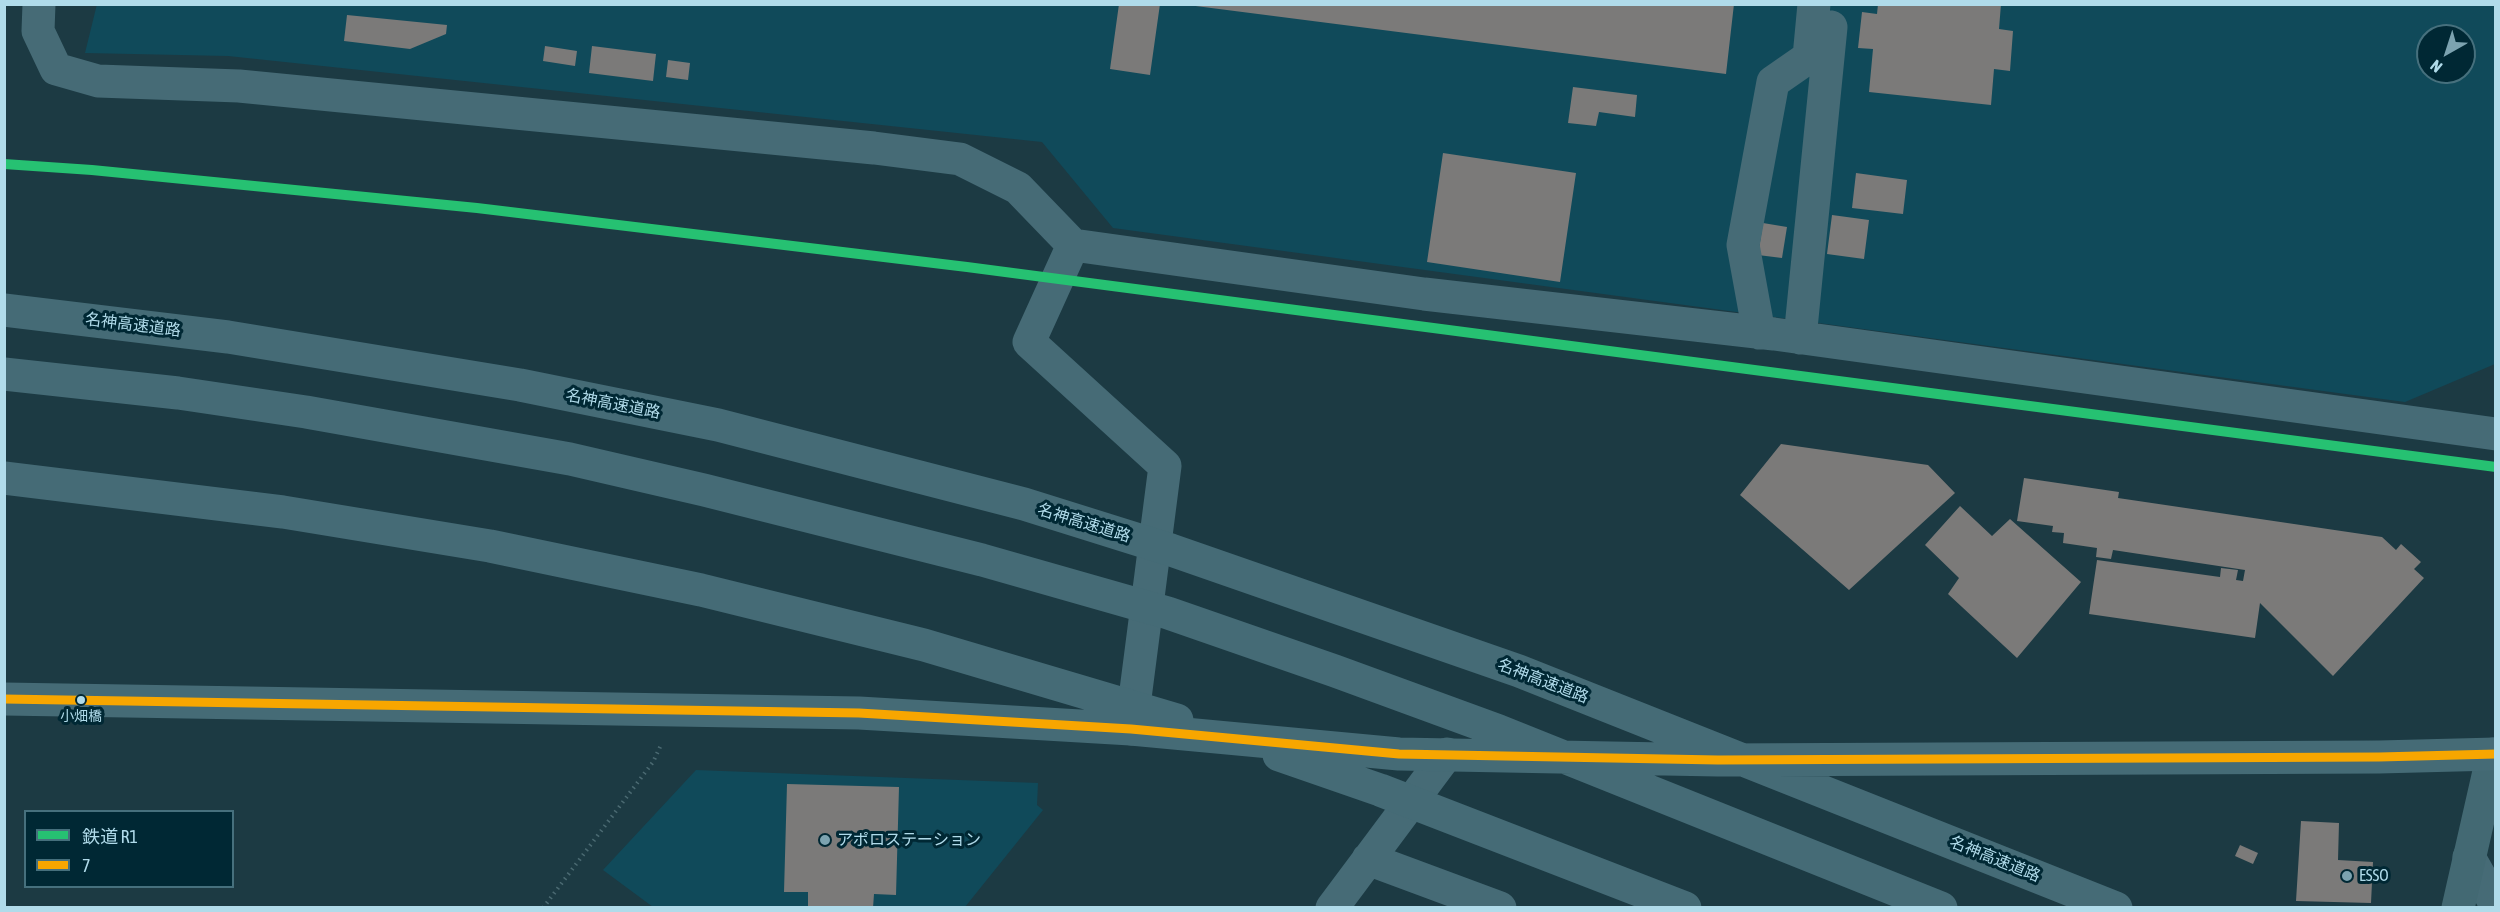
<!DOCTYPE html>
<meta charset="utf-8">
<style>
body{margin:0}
#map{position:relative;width:2500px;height:912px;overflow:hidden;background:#1c3a43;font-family:"Asap Condensed","Noto Sans JP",sans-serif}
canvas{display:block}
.frame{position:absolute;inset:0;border:6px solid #b0dbea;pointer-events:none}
.legend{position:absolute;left:24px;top:810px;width:210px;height:78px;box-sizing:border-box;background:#002834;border:2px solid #46707d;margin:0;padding:8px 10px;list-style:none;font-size:18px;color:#b0dbea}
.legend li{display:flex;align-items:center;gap:12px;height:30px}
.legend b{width:30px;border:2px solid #46707d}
.north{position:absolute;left:2416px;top:24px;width:60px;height:60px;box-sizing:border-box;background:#002834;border:2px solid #46707d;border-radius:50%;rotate:219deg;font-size:16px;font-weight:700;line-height:24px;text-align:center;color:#b0dbea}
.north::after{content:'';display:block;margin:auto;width:21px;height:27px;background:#7ca3b0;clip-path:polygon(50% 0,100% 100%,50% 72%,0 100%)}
</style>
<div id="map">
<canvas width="2500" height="912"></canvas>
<div class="frame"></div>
<ul class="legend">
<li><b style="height:8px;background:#26c172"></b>鉄道 R1</li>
<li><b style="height:8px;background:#f7a600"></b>7</li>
</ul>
<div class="north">N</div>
</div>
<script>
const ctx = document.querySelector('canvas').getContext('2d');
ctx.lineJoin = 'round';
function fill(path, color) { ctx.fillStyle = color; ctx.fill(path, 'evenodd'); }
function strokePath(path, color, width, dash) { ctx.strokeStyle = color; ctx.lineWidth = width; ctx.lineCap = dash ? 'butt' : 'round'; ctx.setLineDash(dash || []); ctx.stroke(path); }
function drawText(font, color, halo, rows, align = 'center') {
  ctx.font = font + ' "Asap Condensed","Noto Sans JP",sans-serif'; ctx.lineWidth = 6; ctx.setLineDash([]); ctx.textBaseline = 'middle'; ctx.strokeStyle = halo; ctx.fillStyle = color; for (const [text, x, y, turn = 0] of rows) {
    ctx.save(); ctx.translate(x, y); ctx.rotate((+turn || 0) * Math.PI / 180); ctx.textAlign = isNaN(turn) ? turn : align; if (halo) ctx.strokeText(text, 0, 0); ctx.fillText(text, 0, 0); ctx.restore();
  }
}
fill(new Path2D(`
 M97,4l2398,1v359l-90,38 -1292,-174 -71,-86 -814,-86 -143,-3zM2428,36h36v36h-36z
 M696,770l342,13 -1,22 6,5 -78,97h-312l-50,-37z`), '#104a5a');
fill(new Path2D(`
 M1119,4h41l-10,71 -40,-6z
 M1180,4h554l-8,70z
 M1878,4h123l-2,25 14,2 -3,40 -16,-2 -3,36 -122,-13 4,-43 -15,-1 4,-36 15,2z
 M347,15l100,10 -1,9 -36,15 -66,-8z
 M545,46l32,5 -2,15 -32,-5z
 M592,46l64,8 -3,27 -64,-8z
 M668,60l22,3 -2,17 -22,-3z
 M1573,87l64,8 -2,22 -36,-5 -3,14 -28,-3z
 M1443,153l133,20 -16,109 -133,-20z
 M1856,173l51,7 -4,34 -51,-6z
 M1832,215l37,5 -5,39 -37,-5z
 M1763,223l24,4 -5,31 -24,-3z
 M1781,444l147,21 27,28 -106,97 -109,-95z
 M2024,478l95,14 -1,6 264,39 14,13 5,-6 20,18 -7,7 10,9 -91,98 -73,-73 -5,35 -166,-24 8,-54 123,17 1,-9 17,2 -2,10 7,1 2,-11 -132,-20 -2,9 -15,-2 1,-9 -34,-5 1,-10 -12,-1 1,-6 -36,-5z
 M1960,506l32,30 18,-17 71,63 -64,76 -69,-64 11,-16 -34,-33z
 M787,784l112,3 -3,108 -22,-1 -1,14h-65v-16h-24z
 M2301,821l38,2 -1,37 35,2 -2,41 -75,-2z
 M2240,845l18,8 -5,11 -18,-8z`), '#7b7a79');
strokePath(new Path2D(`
 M543,908l110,-146 8,-17`), '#4b6a72', 4, [1.5, 4.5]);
strokePath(new Path2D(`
 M39,4l-1,27 18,38 42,12 141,5 635,62 86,11 58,29 55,57 -44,97 136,124 -34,263
 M1073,245l351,49 350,40 722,100
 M1759,333l-16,-88 30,-163 36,-25 5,-53
 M1800,338l31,-311
 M2469,857l27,48
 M1368,859l132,49
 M1332,908l115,-154`), '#466b76', 33);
strokePath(new Path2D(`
 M2458,908l35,-154`), '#436973', 33);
strokePath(new Path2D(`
 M4,310l224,27 292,48 198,40 306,79 147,46 348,121 597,237
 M4,374l174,19 128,19 264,47 134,31 278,70 186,53 167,58 164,60 442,177
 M4,478l279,34 207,34 211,44 223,55 253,75
 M4,699l855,14 272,16 268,25 319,6 661,-3 117,-3
 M1279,755l101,35 305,118`), '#456b76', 33);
strokePath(new Path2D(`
 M4,699l855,14 272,16 268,25 319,6 661,-3 117,-3`), '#f7a600', 9);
strokePath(new Path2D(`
 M4,164l88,6 385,38 490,59 1529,200`), '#26c172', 10);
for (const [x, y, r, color] of [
 [81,700,5,"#b0dbea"],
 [825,840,6,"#7ca3b0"],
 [2347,876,6,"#7ca3b0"]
]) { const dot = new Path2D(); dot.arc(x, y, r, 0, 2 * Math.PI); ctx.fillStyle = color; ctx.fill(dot); strokePath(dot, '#002834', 2); }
drawText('14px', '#b0dbea', '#002834', [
 ["小畑橋",81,717]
]);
drawText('16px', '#b0dbea', '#002834', [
 ["名神高速道路",133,325,7],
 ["名神高速道路",613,404,11],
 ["名神高速道路",1084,523,17],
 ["名神高速道路",1543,681,21],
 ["名神高速道路",1995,859,22]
]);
drawText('16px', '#b0dbea', '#002834', [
 ["アポロステーション",837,840],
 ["ESSO",2359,876]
], 'left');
</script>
